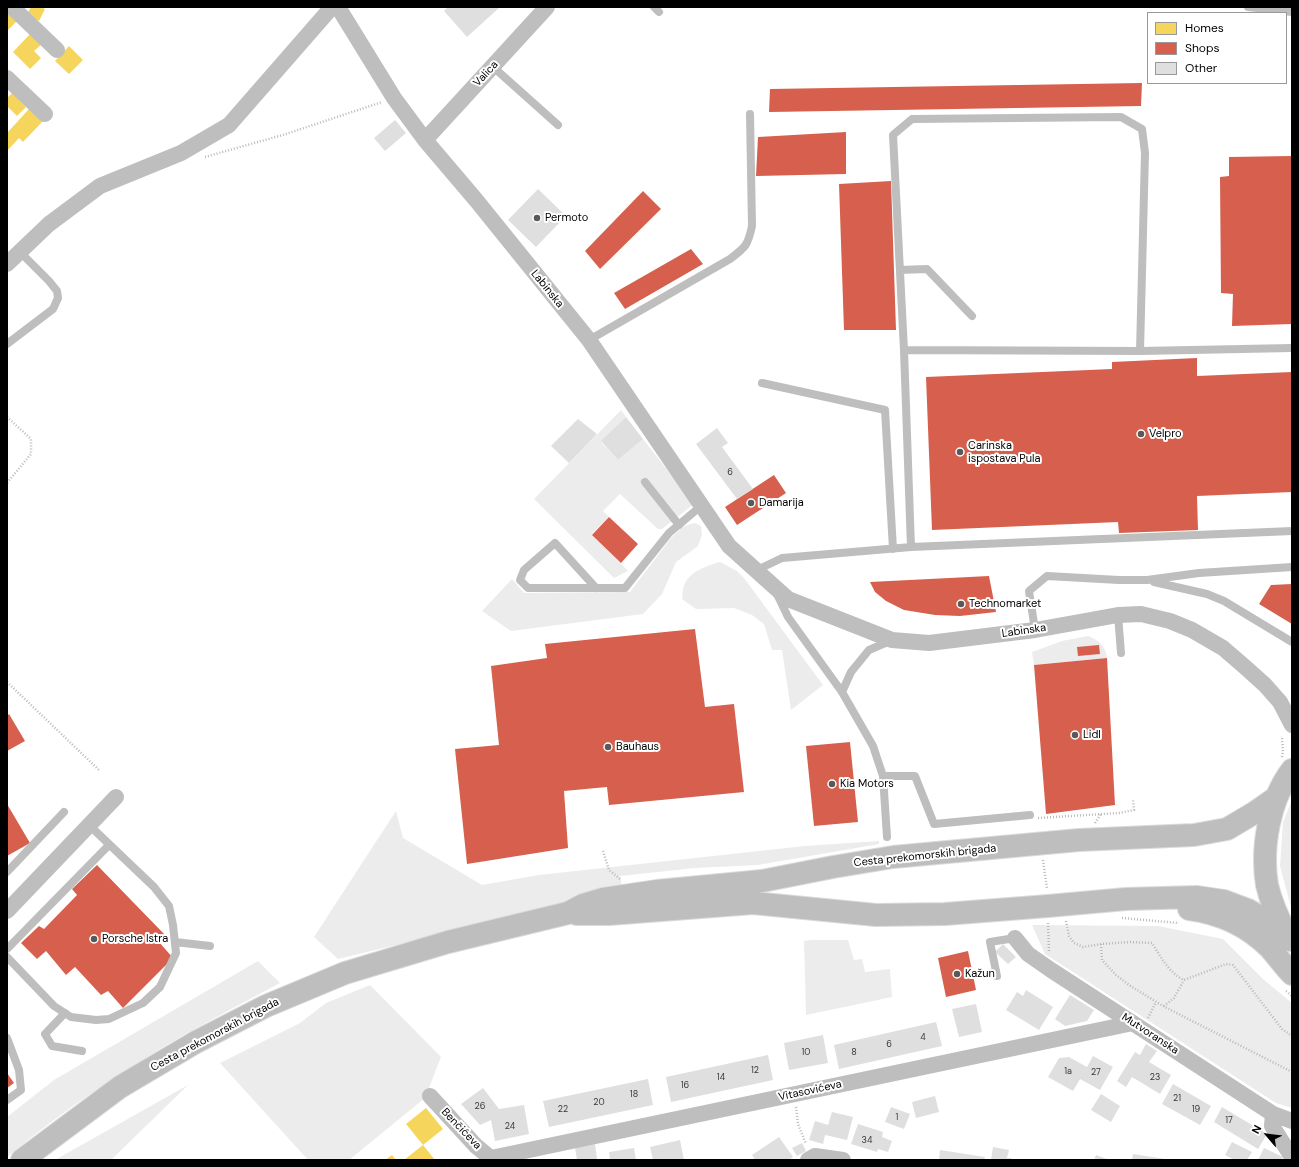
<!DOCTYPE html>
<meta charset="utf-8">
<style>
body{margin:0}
#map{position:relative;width:1299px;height:1167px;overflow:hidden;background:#fff;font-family:"DM Sans",sans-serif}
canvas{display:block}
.frame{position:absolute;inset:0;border:8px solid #000;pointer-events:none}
.legend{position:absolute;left:1147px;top:12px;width:140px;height:72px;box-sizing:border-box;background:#fff;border:1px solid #999;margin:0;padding:5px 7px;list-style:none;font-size:12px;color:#000}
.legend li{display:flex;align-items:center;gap:8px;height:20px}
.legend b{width:20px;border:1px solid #999}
.north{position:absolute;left:1247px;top:1115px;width:40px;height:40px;-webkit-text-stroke:3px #fff;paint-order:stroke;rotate:298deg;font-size:11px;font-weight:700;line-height:16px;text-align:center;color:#000}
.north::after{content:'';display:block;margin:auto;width:14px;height:18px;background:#000;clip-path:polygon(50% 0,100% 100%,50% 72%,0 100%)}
</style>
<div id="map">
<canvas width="1299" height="1167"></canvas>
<div class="frame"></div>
<ul class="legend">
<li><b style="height:11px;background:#f6d55c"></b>Homes</li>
<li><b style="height:11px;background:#d6604d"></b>Shops</li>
<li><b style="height:11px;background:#dfdfdf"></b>Other</li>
</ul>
<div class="north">N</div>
</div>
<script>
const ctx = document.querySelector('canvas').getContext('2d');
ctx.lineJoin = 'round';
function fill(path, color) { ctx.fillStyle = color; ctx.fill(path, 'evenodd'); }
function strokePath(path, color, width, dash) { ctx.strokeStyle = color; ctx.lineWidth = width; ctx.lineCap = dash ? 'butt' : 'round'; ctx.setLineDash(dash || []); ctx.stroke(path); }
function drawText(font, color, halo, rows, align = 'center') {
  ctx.font = font + ' "DM Sans",sans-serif'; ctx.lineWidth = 4; ctx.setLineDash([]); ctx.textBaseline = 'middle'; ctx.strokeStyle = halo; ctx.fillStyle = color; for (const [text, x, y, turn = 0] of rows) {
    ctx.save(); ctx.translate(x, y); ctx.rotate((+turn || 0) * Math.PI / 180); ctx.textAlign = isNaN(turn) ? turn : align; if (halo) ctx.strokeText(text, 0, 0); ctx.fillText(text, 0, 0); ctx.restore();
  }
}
fill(new Path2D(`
 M621,410l5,7 -25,25 17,18 25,-21 51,65 -32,25h-4l-38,-35 -17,17 6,6 -17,17 36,37 -14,7 -80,-79z
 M695,523l6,3 1,9 -4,11 -22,16 -14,32 -19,20 -132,17 -29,-20 30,-32 12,14 106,-1 41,-54 13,-12z
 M720,562l17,9 7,7 79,107 -32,25 -9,-60h-10l-8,-26 -12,-9 -18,-7 -38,1 -14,-10c1,-4 0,-9 2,-13 5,-15 23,-20 36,-24z
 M1088,636c12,5 17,9 19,22l-73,7 -2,-13 30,-11z
 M1292,800v111l-12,-45 3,-44z
 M396,811l7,27 79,47 57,-10 266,-29 74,-5v3l-121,21 -63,3 -75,8 2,10 -45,15 -239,58 -24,-22z
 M1032,925l126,1 65,13 40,40 29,24v105l-16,-5 -231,-149z
 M811,940h37l6,20 8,-1 3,13 25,-3 2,28 -86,18 -2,-74z
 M258,961l22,22c-31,17 -63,33 -93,50 -63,37 -124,77 -180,124v-40l47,-37z
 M370,985l71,72 -16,41 -76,62h-41l-88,-97 80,-40 26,-20z
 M188,1085l-77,75h-56z`), '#ececec');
fill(new Path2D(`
 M31,7h10l4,2 -6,12 -12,-7z
 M7,12l10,9 -10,10z
 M31,33l11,11 -8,7 7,7 -11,11 -17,-17z
 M69,46l14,14 -14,14 -14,-13z
 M12,93l14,14 -9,9 -10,-10v-8z
 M29,109l14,12 -20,21 -4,-4 -12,13v-18z
 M426,1108l17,21 -20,16 12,15h-31l19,-15 -17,-21z
 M392,1155l4,5h-11z`), '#f6d55c');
fill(new Path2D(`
 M1142,83l-1,23 -372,6 1,-23z
 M846,132v42l-90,2 2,-39z
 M1292,156v168l-60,2 1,-32 -12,-1 -1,-116 9,-1v-19z
 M891,181l5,149h-52l-5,-146z
 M643,191l18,18 -61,60 -15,-18z
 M691,249l12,15 -78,45 -11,-16z
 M1197,358v18l95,-4v120l-95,4 1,34 -79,3 -1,-11 -186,8 -6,-153 186,-8v-7z
 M774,475l12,18 -49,32 -12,-18z
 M609,517l29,27 -17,19 -29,-28z
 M989,576l7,36 -36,4 -25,-1 -31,-5 -18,-9 -11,-9 -5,-10z
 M1292,584v40l-33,-20 12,-19z
 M695,629l10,78 29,-3 10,88 -135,13 -2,-18 -43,4 4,57 -101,16 -12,-115 44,-4 -8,-79 56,-8 -2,-14z
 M1099,645l1,9 -22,2 -1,-9z
 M1107,658l8,147 -69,9 -12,-149z
 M9,714l16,27 -18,10v-35z
 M850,742l8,80 -44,4 -8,-80z
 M7,804l23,39 -23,13z
 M97,865l69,71 -7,6 14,16 -50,50 -15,-17 -7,4 -26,-28 -9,8 -20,-24 -9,8 -16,-16 18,-17 5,3 33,-34 -5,-6z
 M968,951l8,39 -30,7 -8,-39z
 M7,1073l7,10 -7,5z`), '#d6604d');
fill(new Path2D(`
 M448,7h52l-33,30 -23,-26z
 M395,120l11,13 -21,18 -11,-13z
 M538,189l28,27 -30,31 -28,-27z
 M626,417l17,22 -25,21 -17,-19z
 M578,419l19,15 -28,29 -18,-17z
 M717,428l11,15 -6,4 31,42 -16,10 -41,-55z
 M1003,944l13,13 -8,7 -13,-12z
 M1026,990l27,17 -14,23 -33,-20 11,-18 6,4z
 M1070,995l24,15 -7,11 -22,5 -10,-7z
 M976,1004l6,28 -23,5 -7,-28z
 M936,1022l6,24 -103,23 -5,-24z
 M823,1035l5,28 -39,7 -5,-27z
 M1146,1044l11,7 -8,11 22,13 -11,19 -28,-17 -6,10 -9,-6 18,-29 5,3z
 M768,1055l5,25 -102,22 -5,-25z
 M1093,1056l20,11 -13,23 -20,-11 -7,12 -25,-14 11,-19 10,-1 18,10z
 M648,1079l5,26 -104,22 -6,-26z
 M1173,1084l38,22 -11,19 -38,-21z
 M483,1088l16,21 25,-4 5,29 -34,7 -4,-21 -11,5 -19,-21z
 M1101,1094l19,12 -9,16 -20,-12z
 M935,1096l4,16 -23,6 -4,-16z
 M891,1107l19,7 -6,15 -19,-7z
 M1222,1107l45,27 -9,15 -44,-27z
 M832,1112l21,5 -6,23 -22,-5 -2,9 -14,-4 6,-19 13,4z
 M858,1124l25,8 -1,5 10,4 -4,11 -10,-3 -1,3 -26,-8z
 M779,1137l14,20 -4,3h-34l-3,-5z
 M680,1140l4,20h-31l-3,-13z
 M1232,1142l20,10 -5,8h-12l-10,-5z
 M802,1143l4,8 -9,5 -5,-8z
 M595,1144l2,15 -20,1 -2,-12z
 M993,1147l16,3 -2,8h4v2h-20z
 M634,1148l2,12h-26l-1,-8z
 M1264,1148l19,9 -2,3h-23z
 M940,1150l45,7 -1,3h-45z
 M1133,1154l32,5v1h-33z
 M1096,1155l14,5h-16z`), '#dfdfdf');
const primary = new Path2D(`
 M1189,909c31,4 59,17 81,39 7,8 14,18 22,26
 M577,914h32l144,-11 123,12 69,-1 103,-8 78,-7 71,-2 27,4 24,9 21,12 20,18
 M1286,933c-8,-15 -15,-31 -19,-48 -6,-37 2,-85 25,-115
 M22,1160l98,-73 76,-45 70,-36 79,-33 103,-31 120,-29 15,-8 20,-6 54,-8 105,-10 71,-14 60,-10 186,-17 115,-5 33,-6 27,-16 23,-16`);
strokePath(primary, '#dbdbdb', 24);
strokePath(new Path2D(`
 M205,157l81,-23 96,-32
 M7,417l24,22v15l-24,29
 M7,682l92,88
 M1282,757l1,-5 -1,-16
 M1038,818l81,-5 15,-3 -1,-11
 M1095,823l6,-9
 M603,851l6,19 11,9
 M1043,860l4,29
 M1122,918l57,5
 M1066,921l3,15 5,7 9,4 18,-3 29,-2 22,1c9,14 17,30 32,37l42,-16 7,1 49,64 10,7
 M1048,923l1,29
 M1101,944l1,16 14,15 13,10 34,21 129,66
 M1286,991l6,5
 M1164,1006l10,-8 10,-18
 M1148,1018l8,-16
 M796,1107l2,17 8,20`), '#b9b9b9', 2.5, [1, 2]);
strokePath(new Path2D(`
 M654,7l5,5
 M1248,7l44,5
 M492,66l66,59
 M900,270l27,-1 45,47
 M589,340l141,-81c16,-12 18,-14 22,-33l-2,-112
 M7,344l46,-35 5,-11 -1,-7 -8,-10 -29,-29
 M904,350l-11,-215 19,-16 209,-2 21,12 3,24 -5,198
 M762,383l123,27 8,139
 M645,482l34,43
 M911,547l-7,-197 236,1 152,-3
 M757,570l25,-12 129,-11 381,-16
 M1154,582l53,12 17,7 68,41
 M596,588l-41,-45 -31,27 -4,10 8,8h97l44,-55 32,-27
 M777,594l11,23 54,75 31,54 10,30 4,61
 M1118,615l3,38
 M1035,630l-6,-39 18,-15 72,4h28l52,-7 93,-6
 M842,692l9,-20 18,-22 21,-9
 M883,776h32l19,48 96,-9
 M7,872l57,-60
 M175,942l35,4
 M7,949l102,-104
 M7,957l47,49 17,11 25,3 13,-1 34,-16 17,-16 16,-34 -3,-28 -4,-19 -15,-19 -65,-62
 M997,976l-7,-34 25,-4
 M65,1013l-20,21 7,12 30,5
 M7,1038l12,32 2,20 -14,10`), '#bebebe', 8);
strokePath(new Path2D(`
 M12,7l45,43
 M338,7l56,91 31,42 51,60 113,140 140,206 59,53 104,41 37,3 106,-13 83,-15 23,-1 29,7 22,9 31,18 22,19 20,18 15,17 12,23
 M7,78l38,36
 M425,140l122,-133
 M7,264l42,-40 51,-38 81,-33 48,-28 103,-118
 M7,911l109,-114
 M1015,938l13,16 23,16 222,144 19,7
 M430,1096l46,50 17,14
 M1273,1114l-1,12 20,31
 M487,1160l4,-2 642,-135
 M808,1160l7,-4 28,4`), '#bebebe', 16);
strokePath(primary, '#bebebe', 22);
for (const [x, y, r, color] of [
 [537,218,4,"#595959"],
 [1141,434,4,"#595959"],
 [960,452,4,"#595959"],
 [751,503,4,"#595959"],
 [961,604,4,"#595959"],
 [1075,735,4,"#595959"],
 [608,747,4,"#595959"],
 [832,784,4,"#595959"],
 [94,939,4,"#595959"],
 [957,974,4,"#595959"]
]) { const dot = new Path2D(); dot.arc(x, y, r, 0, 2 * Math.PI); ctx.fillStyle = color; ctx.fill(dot); strokePath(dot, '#fff', 1.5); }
drawText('9px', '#383838', null, [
 ["6",730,473],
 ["4",923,1038],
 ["6",889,1045],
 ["10",806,1053],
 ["8",854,1053],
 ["12",755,1071],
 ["1a",1068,1072],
 ["27",1096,1073],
 ["14",721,1078],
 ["23",1155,1078],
 ["16",685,1086],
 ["18",634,1095],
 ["21",1177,1099],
 ["20",599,1103],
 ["26",480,1107],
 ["22",563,1110],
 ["19",1196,1110],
 ["1",897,1118],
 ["17",1229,1121],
 ["24",510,1127],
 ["34",867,1141]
]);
drawText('11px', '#000', '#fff', [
 ["Valica",486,74,-47],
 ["Labinska",547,289,51],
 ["Labinska",1024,631,-8],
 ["Cesta prekomorskih brigada",925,856,-6],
 ["Mutvoranska",1150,1034,33],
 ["Cesta prekomorskih brigada",215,1035,-28],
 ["Vitasovićeva",810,1091,-12],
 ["Benčićeva",461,1129,46]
]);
drawText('11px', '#000', '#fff', [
 ["Permoto",545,218],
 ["Velpro",1149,434],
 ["Carinska",968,446],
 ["ispostava Pula",968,459],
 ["Damarija",759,503],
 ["Technomarket",969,604],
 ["Lidl",1083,735],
 ["Bauhaus",616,747],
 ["Kia Motors",840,784],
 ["Porsche Istra",102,939],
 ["Kažun",965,974]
], 'left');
</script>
